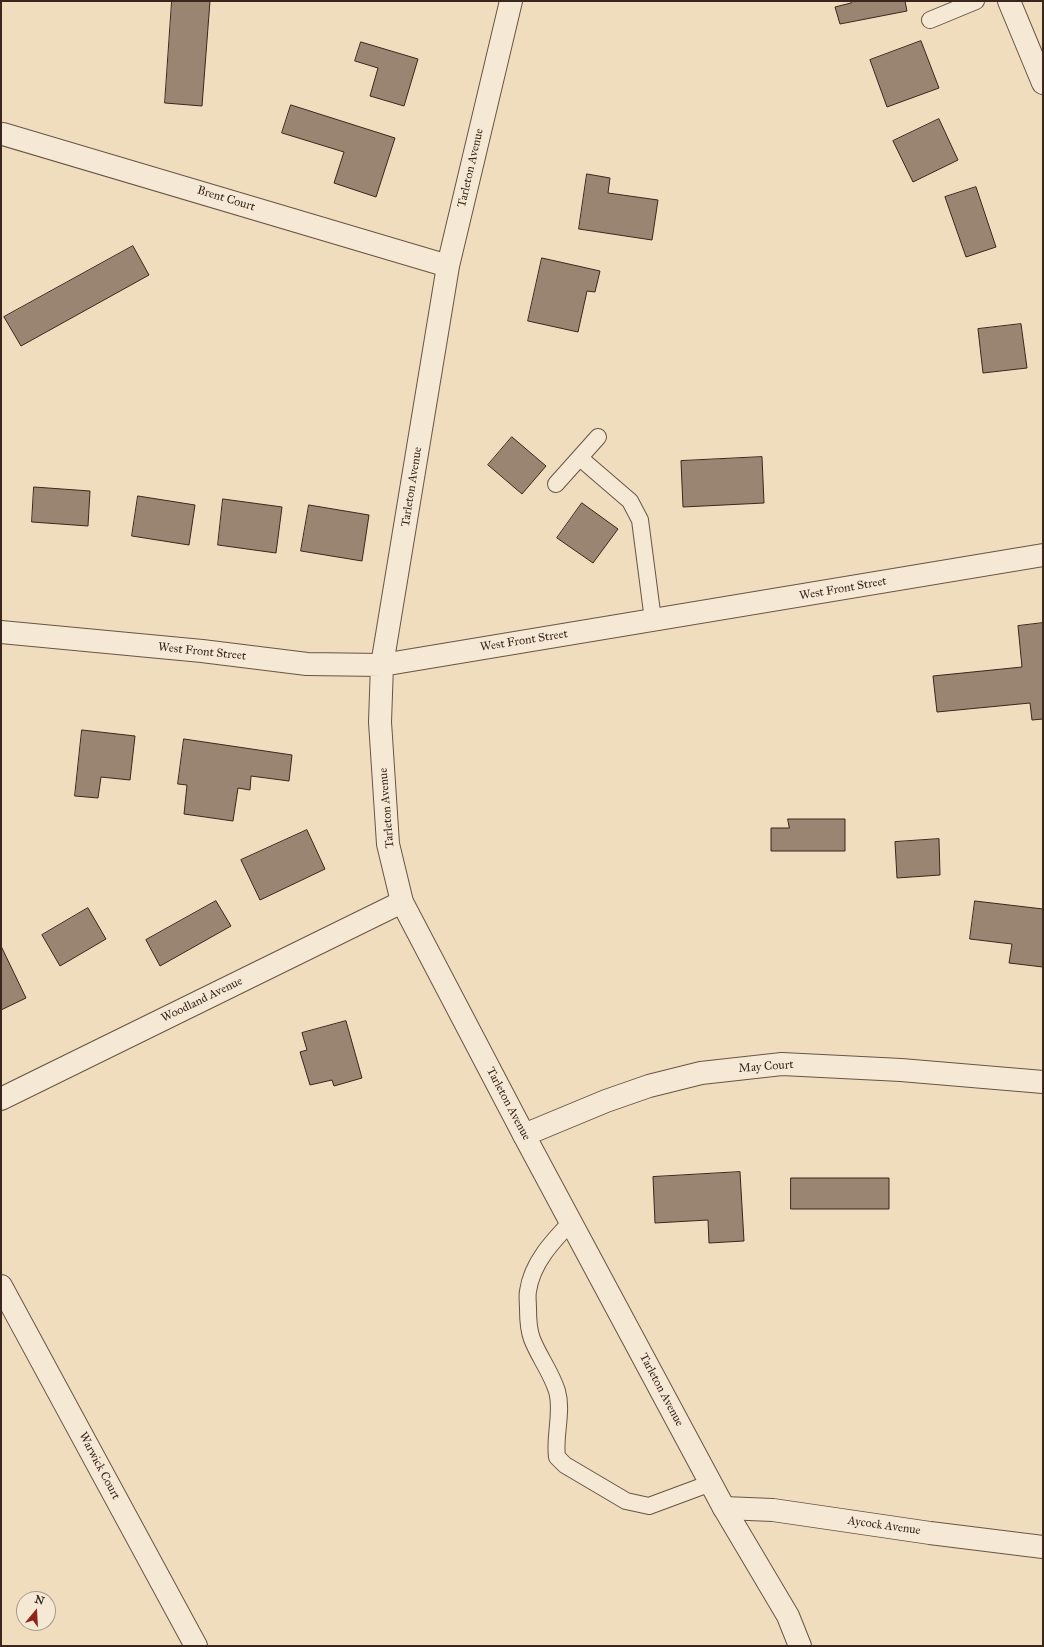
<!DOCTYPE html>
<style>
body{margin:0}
#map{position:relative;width:1044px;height:1647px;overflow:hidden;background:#efddbe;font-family:"IM FELL Great Primer",serif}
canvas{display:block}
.frame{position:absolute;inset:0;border:2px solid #3b261d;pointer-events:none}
.north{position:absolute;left:16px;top:1591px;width:40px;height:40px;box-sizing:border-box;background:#f5e9d5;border:1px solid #ab9b8b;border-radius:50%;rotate:18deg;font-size:11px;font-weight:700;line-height:16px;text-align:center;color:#3b261d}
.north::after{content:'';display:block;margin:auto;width:14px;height:18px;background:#8f2418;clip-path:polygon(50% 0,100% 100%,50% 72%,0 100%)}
</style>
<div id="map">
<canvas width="1044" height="1647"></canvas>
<div class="frame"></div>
<div class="north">N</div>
</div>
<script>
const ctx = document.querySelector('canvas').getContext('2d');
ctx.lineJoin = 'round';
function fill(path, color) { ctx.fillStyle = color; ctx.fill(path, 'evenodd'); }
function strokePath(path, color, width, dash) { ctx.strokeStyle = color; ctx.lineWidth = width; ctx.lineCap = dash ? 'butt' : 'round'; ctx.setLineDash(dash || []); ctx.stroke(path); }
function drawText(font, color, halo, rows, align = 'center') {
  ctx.font = font + ' "IM FELL Great Primer",serif'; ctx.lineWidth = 4; ctx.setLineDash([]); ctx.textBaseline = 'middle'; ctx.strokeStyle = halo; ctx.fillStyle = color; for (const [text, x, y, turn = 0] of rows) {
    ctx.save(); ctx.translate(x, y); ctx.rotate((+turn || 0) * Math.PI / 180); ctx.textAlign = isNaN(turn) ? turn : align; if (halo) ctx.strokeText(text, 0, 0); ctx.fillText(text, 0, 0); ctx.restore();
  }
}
const building = new Path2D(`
 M172,1h38l-8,105 -37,-3z
 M851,1h54l2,10 -67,13 -5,-17 16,-4z
 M921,41l18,47 -52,19 -17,-47z
 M361,42l57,17 -14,47 -34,-10 8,-28 -23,-7z
 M291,105l104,33 -19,59 -42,-14 10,-31 -62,-19z
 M939,119l19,41 -45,22 -20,-41z
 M587,174l23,4 -2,15 50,7 -6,40 -73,-11z
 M976,187l20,60 -30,10 -21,-60z
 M133,246l16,29 -128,71 -17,-29z
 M542,258l58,13 -5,21 -8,-1 -9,41 -50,-11z
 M1021,324l6,44 -44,5 -5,-44z
 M512,437l34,29 -24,28 -34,-29z
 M762,457l2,46 -81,4 -2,-46z
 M34,487l56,4 -2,35 -56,-4z
 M138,496l57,9 -6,40 -57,-9z
 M223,499l59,8 -6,46 -58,-8z
 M582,503l36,26 -25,34 -36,-25z
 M309,505l60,10 -7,46 -61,-10z
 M1043,623v96l-11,1 -2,-17 -93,9 -4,-36 89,-9 -4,-41z
 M82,730l53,6 -5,44 -29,-3 -3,21 -23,-2z
 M184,739l108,16 -3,26 -38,-5 -1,14 -12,-2 -5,33 -49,-7 3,-29 -9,-1z
 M788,819h57v32h-74v-23h18z
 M307,830l18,39 -65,31 -19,-40z
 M939,839l1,36 -43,3 -2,-36z
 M216,901l15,25 -71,40 -14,-26z
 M975,901l68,8v58l-34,-4 3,-19 -42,-5z
 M88,908l18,31 -46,27 -18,-31z
 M1,946l25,52 -25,12z
 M346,1021l16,57 -28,8 -2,-6 -22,5 -10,-33 7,-2 -5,-17z
 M740,1172l4,69 -35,2 -1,-23 -53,3 -2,-46z
 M791,1178h98v31h-98z`);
fill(building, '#998571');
strokePath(building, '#3b261d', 1);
const service = new Path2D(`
 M930,20l46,-19
 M580,458l50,43 10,19 13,100
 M556,484l42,-47
 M571,1222c-19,20 -39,41 -43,69 -1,5 0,12 0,18 0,9 1,22 4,30 7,18 19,33 25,52 6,21 -3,45 0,66l8,8 61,36 23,5 62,-23`);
const minor = new Path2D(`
 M3,134l445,132
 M382,665l66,-399 63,-265
 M1,1099l401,-197
 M524,1135l82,-34 43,-15 52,-13 81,-9 119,6 142,12
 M1,1286l195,360
 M724,1508l49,2 157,23 113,14`);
const tertiary = new Path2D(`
 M1009,1l34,82
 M1,632l201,19 105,13 75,1 661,-110
 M382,665l-2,57 8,122 14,58 122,233 200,373 64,108 12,30`);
strokePath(service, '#685445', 18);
strokePath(minor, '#685445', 24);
strokePath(tertiary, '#685445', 24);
strokePath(service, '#f5e9d5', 16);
strokePath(minor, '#f5e9d5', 22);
strokePath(tertiary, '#f5e9d5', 22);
drawText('12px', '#3b261d', '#f5e9d5', [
 ["Tarleton Avenue",471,168,-77],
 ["Brent Court",226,199,17],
 ["Tarleton Avenue",412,487,-81],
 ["West Front Street",843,589,-10],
 ["West Front Street",524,641,-9],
 ["West Front Street",202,652,6],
 ["Tarleton Avenue",387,808,-95],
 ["Woodland Avenue",202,1000,-26],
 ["May Court",766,1067,-4],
 ["Tarleton Avenue",508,1104,62],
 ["Tarleton Avenue",661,1390,62],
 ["Warwick Court",99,1466,62],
 ["Aycock Avenue",884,1526,8]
]);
</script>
